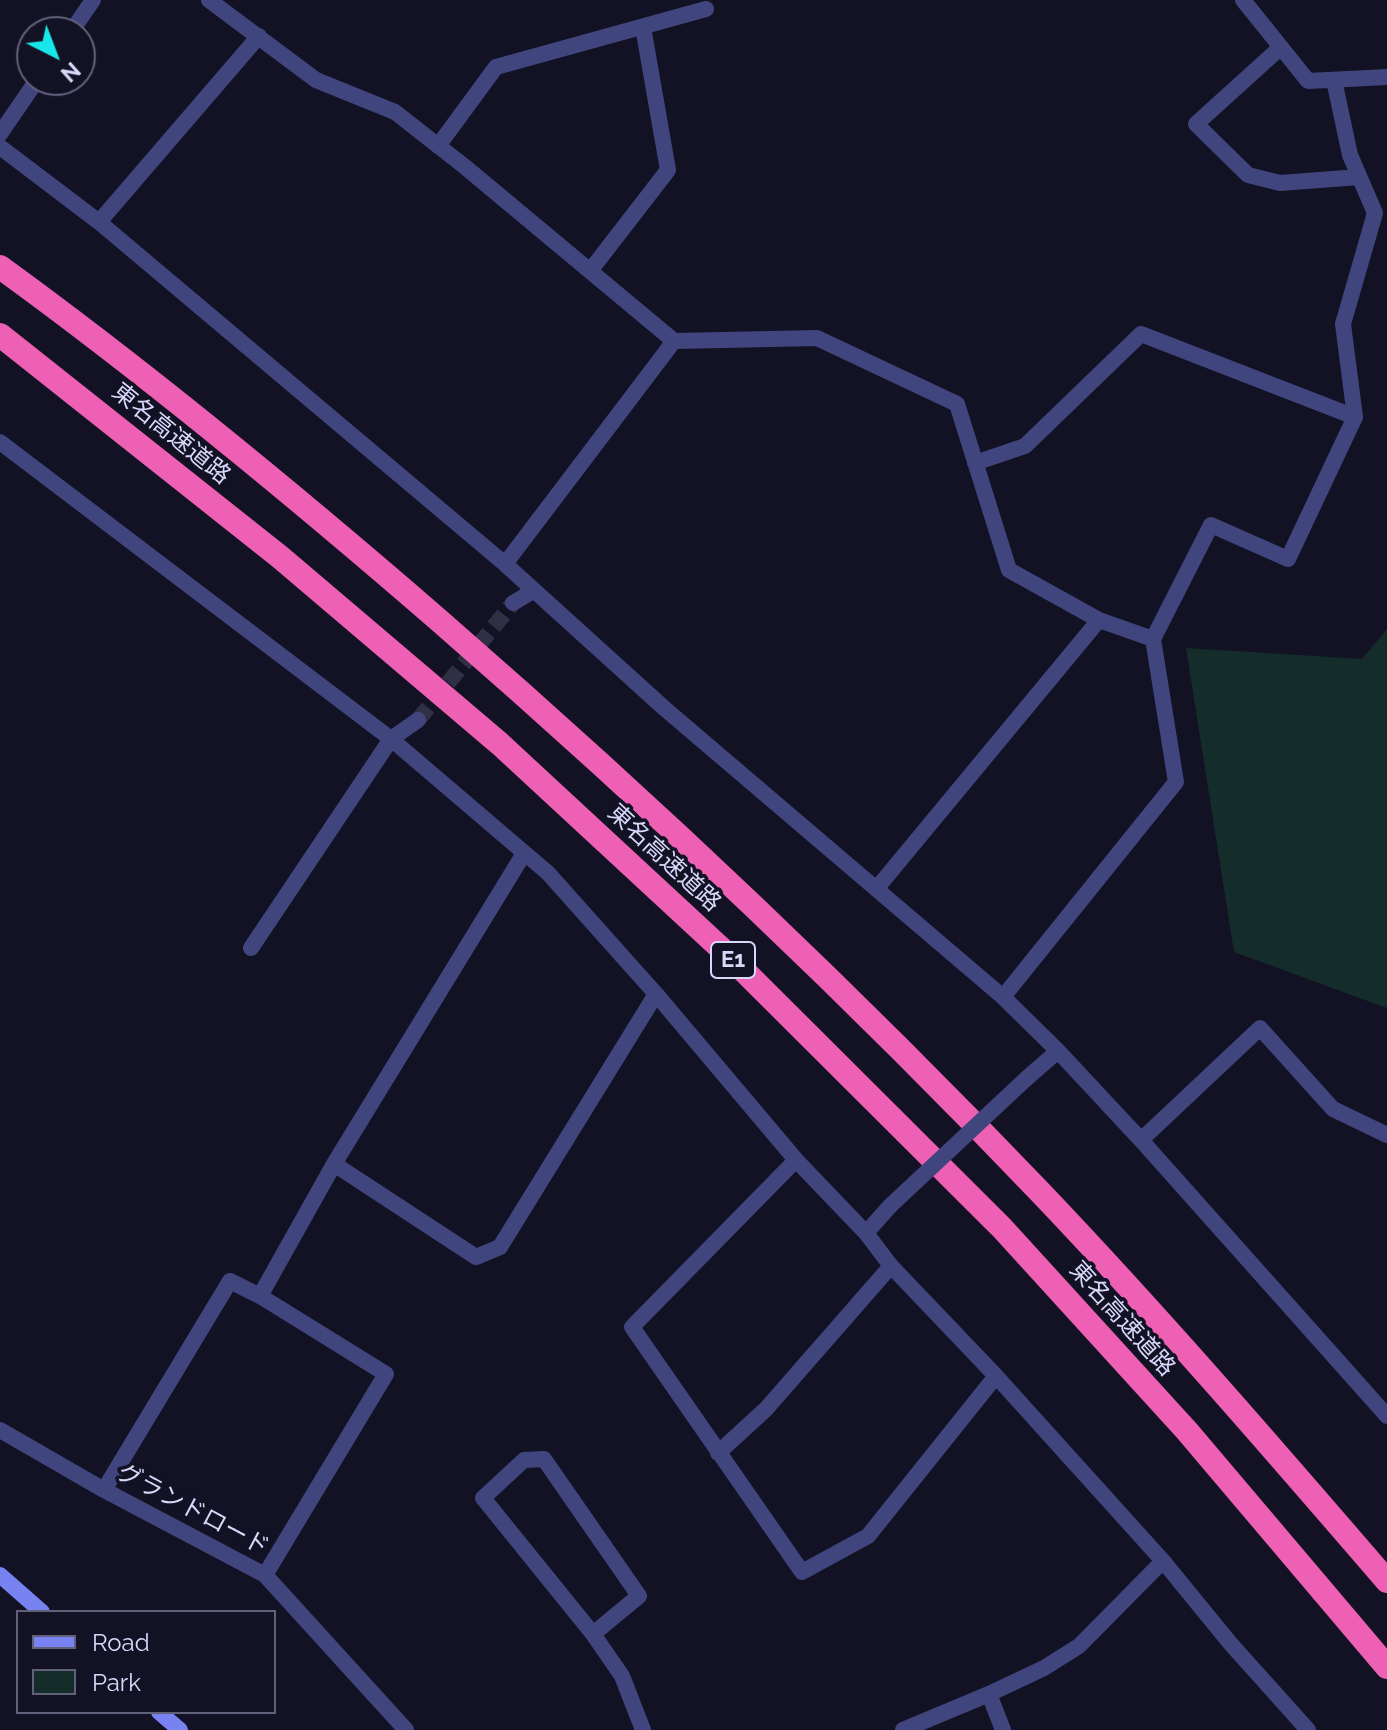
<!DOCTYPE html>
<meta charset="utf-8">
<style>
body{margin:0}
#map{position:relative;width:1387px;height:1730px;overflow:hidden;background:#131124;font-family:Raleway,sans-serif}
canvas{display:block}
.legend{position:absolute;left:16px;top:1610px;width:260px;height:104px;box-sizing:border-box;background:#131124;border:2px solid #62617a;margin:0;padding:10px 14px;list-style:none;font-size:24px;color:#d9d8fb}
.legend li{display:flex;align-items:center;gap:16px;height:40px}
.legend b{width:40px;border:2px solid #62617a}
.north{position:absolute;left:16px;top:16px;width:80px;height:80px;box-sizing:border-box;background:#131124;border:2px solid #62617a;border-radius:50%;rotate:138deg;font-size:22px;font-weight:700;line-height:32px;text-align:center;color:#d9d8fb}
.north::after{content:'';display:block;margin:auto;width:28px;height:36px;background:#18e7e7;clip-path:polygon(50% 0,100% 100%,50% 72%,0 100%)}
</style>
<div id="map">
<canvas width="1387" height="1730"></canvas>
<ul class="legend">
<li><b style="height:10px;background:#7982f1"></b>Road</li>
<li><b style="height:22px;background:#152d2a"></b>Park</li>
</ul>
<div class="north">N</div>
</div>
<script>
const ctx = document.querySelector('canvas').getContext('2d');
ctx.lineJoin = 'round';
function fill(path, color) { ctx.fillStyle = color; ctx.fill(path, 'evenodd'); }
function strokePath(path, color, width, dash) { ctx.strokeStyle = color; ctx.lineWidth = width; ctx.lineCap = dash ? 'butt' : 'round'; ctx.setLineDash(dash || []); ctx.stroke(path); }
function drawText(font, color, halo, rows, align = 'center') {
  ctx.font = font + ' Raleway,"Noto Sans JP",sans-serif'; ctx.lineWidth = 7; ctx.setLineDash([]); ctx.textBaseline = 'middle'; ctx.strokeStyle = halo; ctx.fillStyle = color; for (const [text, x, y, turn = 0] of rows) {
    ctx.save(); ctx.translate(x, y); ctx.rotate((+turn || 0) * Math.PI / 180); ctx.textAlign = isNaN(turn) ? turn : align; if (halo) ctx.strokeText(text, 0, 0); ctx.fillText(text, 0, 0); ctx.restore();
  }
}
fill(new Path2D(`
 M1387,629v379l-153,-56 -48,-304 176,11z`), '#152d2a');
strokePath(new Path2D(`
 M418,720l95,-117`), '#312f44', 16, [16, 8]);
strokePath(new Path2D(`
 M209,0l107,80 79,32 69,54 210,175 143,-3 140,66 52,166 90,50 54,19 23,143 -173,215
 M1243,0l65,81 79,-4
 M71,32l22,-32
 M1281,47l-85,77 52,51 32,8 79,-6
 M1334,80l16,75 25,58 -32,111 12,93
 M0,134l37,-54
 M438,146l58,-79 210,-58
 M0,147l99,75 406,342 159,144 339,289 55,54 83,89 246,276
 M99,222l160,-186
 M590,271l78,-101 -25,-143
 M0,442l391,297 157,134 108,121 140,166 70,73 25,33 105,110 167,185 67,82 78,87
 M975,463l50,-17 116,-112 214,83 -67,142 -77,-34 -58,114
 M505,564l169,-223
 M513,603l20,-12
 M877,888l222,-268
 M251,948l140,-209 27,-19
 M1027,1078l31,-27
 M1141,1140l119,-112 73,81 54,26
 M796,1160l-164,167 170,245 66,-36 128,-160
 M334,1164l142,93 24,-10 156,-253
 M866,1233l24,-27
 M260,1296l74,-132 189,-309
 M0,1430l104,60 161,85 141,155
 M718,1453l48,-44 125,-143
 M104,1490l126,-209 30,15 126,78 -121,201
 M593,1634l46,-38 -95,-137 -20,1 -41,38 110,136 29,42 21,54
 M989,1694l14,36
 M903,1730l86,-36 55,-26 35,-22 84,-85`), '#41457e', 16);
strokePath(new Path2D(`
 M0,1575l42,37
 M159,1712l21,18`), '#7982f1', 16);
strokePath(new Path2D(`
 M0,267c153,111 299,232 442,356 208,181 409,371 599,570 120,126 233,257 346,388
 M0,335l280,222 220,187 228,211 274,273 185,203 200,236`), '#ee60b3', 24);
strokePath(new Path2D(`
 M890,1206l137,-128`), '#41457e', 16);
for (const [x, y, w] of [
 [733,960,44]
]) { const box = new Path2D(); box.roundRect(x - w / 2, y - 18, w, 36, 6); ctx.fillStyle = '#131124'; ctx.fill(box); strokePath(box, '#d9d8fb', 2); }
drawText('bold 22px', '#d9d8fb', null, [
 ["E1",733,960]
]);
drawText('24px', '#d9d8fb', '#131124', [
 ["東名高速道路",171,434,39],
 ["東名高速道路",664,858,43],
 ["東名高速道路",1122,1319,48],
 ["グランドロード",193,1510,28]
]);
</script>
